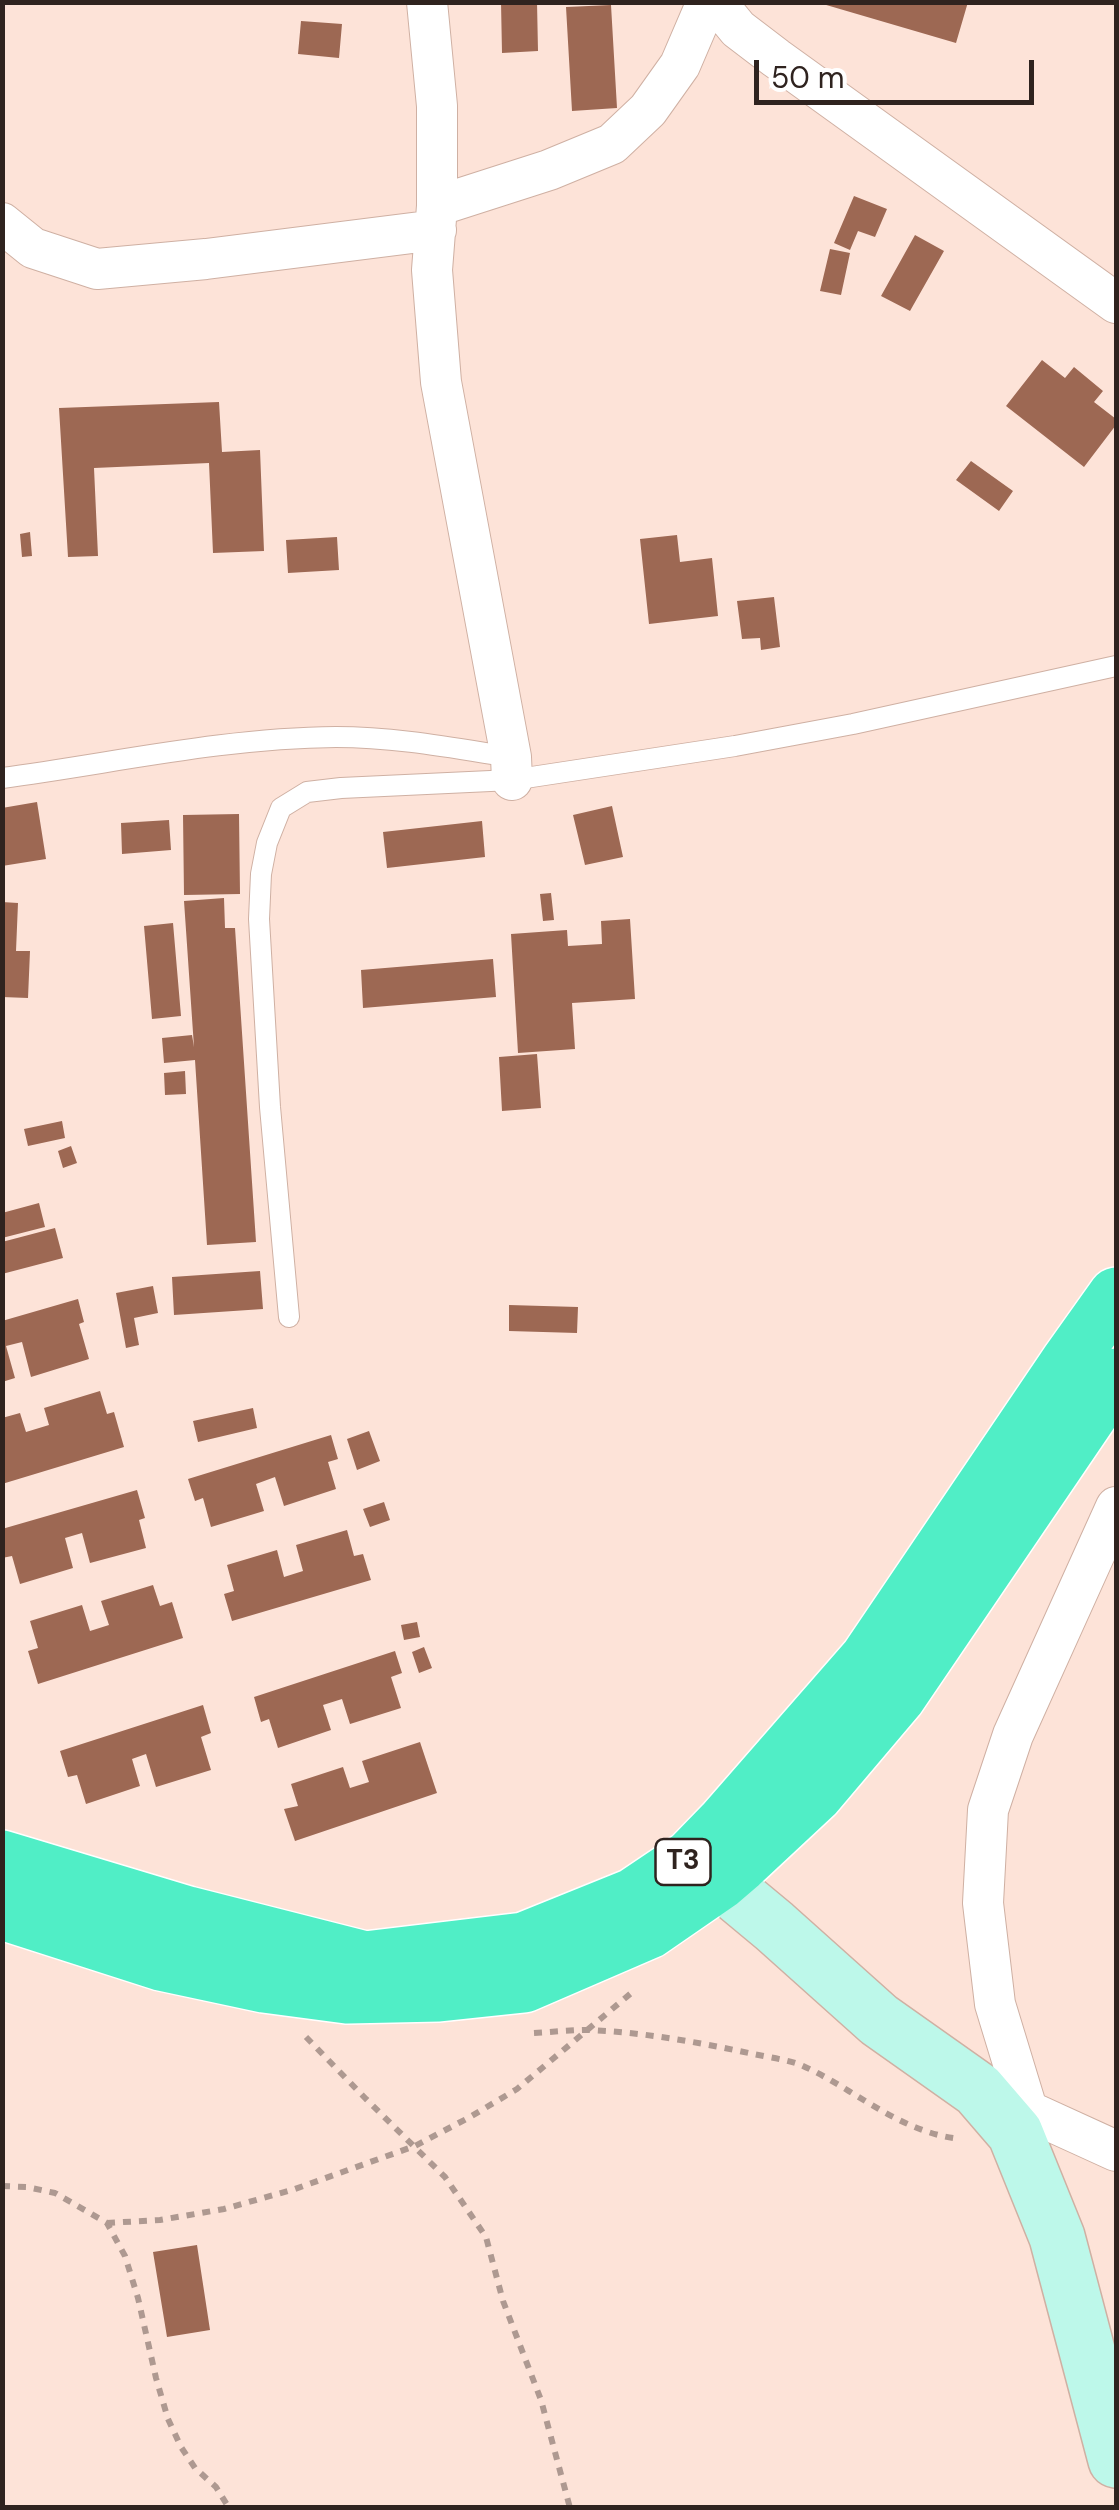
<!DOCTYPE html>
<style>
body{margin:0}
#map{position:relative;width:1119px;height:2510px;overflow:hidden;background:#fde3d8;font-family:"DM Sans",sans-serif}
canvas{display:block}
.frame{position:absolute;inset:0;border:5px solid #2f231f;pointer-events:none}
.scale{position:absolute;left:754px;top:60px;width:280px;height:45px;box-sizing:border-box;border:5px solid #2f231f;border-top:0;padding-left:12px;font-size:30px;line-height:35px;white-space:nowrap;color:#2f231f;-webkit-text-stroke:8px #fff;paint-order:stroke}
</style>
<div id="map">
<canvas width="1119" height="2510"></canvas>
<div class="frame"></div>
<div class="scale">50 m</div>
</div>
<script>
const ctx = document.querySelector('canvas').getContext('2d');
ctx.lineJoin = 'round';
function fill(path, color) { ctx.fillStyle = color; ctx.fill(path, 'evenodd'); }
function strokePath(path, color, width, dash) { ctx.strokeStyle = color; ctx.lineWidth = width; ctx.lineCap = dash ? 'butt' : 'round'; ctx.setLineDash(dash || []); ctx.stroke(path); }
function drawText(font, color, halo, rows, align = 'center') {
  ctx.font = font + ' "DM Sans",sans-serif'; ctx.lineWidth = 8; ctx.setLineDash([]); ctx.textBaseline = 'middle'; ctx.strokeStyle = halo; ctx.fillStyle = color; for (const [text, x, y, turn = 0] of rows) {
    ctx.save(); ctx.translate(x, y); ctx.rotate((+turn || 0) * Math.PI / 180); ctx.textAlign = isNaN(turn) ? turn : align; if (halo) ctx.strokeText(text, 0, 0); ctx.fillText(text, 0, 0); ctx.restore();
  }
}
fill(new Path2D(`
 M501,2h36l1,49 -36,2z
 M816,2h152l-12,41z
 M611,5l6,103 -45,3 -6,-104z
 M301,21l41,3 -3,34 -41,-4z
 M854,196l33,13 -12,28 -17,-6 -8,19 -16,-7z
 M915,235l29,16 -34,60 -29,-15z
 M830,249l20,4 -9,42 -21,-4z
 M1042,360l23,18 9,-11 29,24 -9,11 22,17v6l-32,42 -78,-61z
 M219,402l3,50 38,-2 4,101 -51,2 -4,-90 -115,5 4,88 -30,1 -9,-149z
 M971,461l42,30 -14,20 -43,-31z
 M30,532l2,24 -10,1 -2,-23z
 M677,535l3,27 32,-4 6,58 -69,8 -9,-85z
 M337,537l2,33 -51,3 -2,-33z
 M774,597l6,50 -19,3 -1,-12 -18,1 -5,-38z
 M37,802l9,57 -44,7v-58z
 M612,806l11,51 -38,8 -12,-50z
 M239,814l1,80 -56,1 -1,-80z
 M169,820l2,30 -49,4 -1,-31z
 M482,821l3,36 -98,11 -4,-36z
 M551,893l3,27 -11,1 -3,-27z
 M224,898l1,30h10l21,314 -49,3 -12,-185 -31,3 -2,-25 30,-3 2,12 -10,-146z
 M2,902l16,1 -2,48h14l-2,47 -26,-1z
 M630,919l5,80 -63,4 3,46 -57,4 -7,-119 56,-4 1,16 34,-2 -1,-23z
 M173,923l8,93 -29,3 -8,-93z
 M493,959l3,38 -133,11 -2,-38z
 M537,1054l4,54 -39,3 -3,-54z
 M185,1071l1,23 -21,1 -1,-22z
 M62,1121l3,17 -37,8 -4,-17z
 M71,1146l6,17 -14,5 -5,-17z
 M39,1203l6,24 -43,11v-25z
 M55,1228l8,30 -61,16v-32z
 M260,1271l3,38 -89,6 -2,-38z
 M153,1286l5,27 -24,5 5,27 -13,3 -10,-55z
 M78,1299l6,23 -5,2 10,35 -58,18 -9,-35 -16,4 9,32 -13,4v-61z
 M509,1305l69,2 -1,26 -68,-2z
 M100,1391l7,23 7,-2 10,35 -122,37v-66l18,-5 6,19 23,-7 -5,-17z
 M253,1408l4,20 -59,14 -5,-21z
 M369,1431l11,30 -23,9 -10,-31z
 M331,1435l7,24 -10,3 8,27 -52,17 -9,-29 -19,7 8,27 -53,16 -8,-29 -8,3 -7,-22z
 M137,1490l8,28 -6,2 7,28 -56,15 -8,-30 -17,5 8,30 -53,16 -8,-28 -10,2v-29z
 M384,1502l6,18 -20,7 -7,-18z
 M347,1530l7,26 9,-2 8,26 -139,41 -8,-27 10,-3 -7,-26 50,-15 7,27 19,-6 -7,-26z
 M153,1585l7,21 12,-4 11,36 -145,46 -10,-33 10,-3 -8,-27 52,-16 8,26 19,-6 -8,-24z
 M417,1622l3,15 -16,3 -3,-15z
 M424,1647l8,21 -13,5 -7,-21z
 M395,1651l7,22 -11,4 10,31 -51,16 -8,-25 -19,6 8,25 -53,18 -9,-29 -8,3 -7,-25z
 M203,1705l8,28 -10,4 10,33 -55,17 -10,-33 -14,5 8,27 -54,18 -9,-29 -9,2 -8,-26z
 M420,1742l17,51 -142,48 -11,-32 14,-3 -7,-22 52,-17 7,21 19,-6 -7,-21z
 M197,2245l13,85 -43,7 -14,-85z`), '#9d6853');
const service = new Path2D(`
 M2,778c112,-15 221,-40 334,-41 59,0 117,11 175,20
 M289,1317l-19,-210 -11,-188 2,-45 6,-31 14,-35 26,-16 34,-4 171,-8 223,-34 118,-22 263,-58`);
const minor = new Path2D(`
 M427,2l10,104v100l-5,64 9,112 70,375 1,23
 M716,2l22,27 38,29 340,245
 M437,206l112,-36 63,-26 36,-34 32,-45 27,-63
 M2,223l31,25 64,21 109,-10 230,-29
 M1002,2099l114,52
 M1027,2109l-32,-105 -12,-101 5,-93 25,-75 103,-228`);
const secondary = new Path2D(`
 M691,1857l83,69 105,94 99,70 37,43 42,104 59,223`);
const trunk = new Path2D(`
 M2,1858l186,56 177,45 159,-19 109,-44 58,-39 32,-33 145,-166 201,-297 47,-66
 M2,1912l159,51 103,22 83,11 92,-2 85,-9 125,-54 71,-49 21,-18 74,-69 83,-98 218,-321`);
strokePath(service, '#cfb0a3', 22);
strokePath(minor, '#cfb0a3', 42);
strokePath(secondary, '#cfb0a3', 58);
strokePath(trunk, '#fff', 58);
strokePath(new Path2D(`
 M534,2033c18,-1 36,-3 54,-3 54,2 108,12 161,23 17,4 36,6 52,12 54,24 99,68 160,74
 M306,2037l60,62 79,78 41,60 17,64 38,99 29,108
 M2,2186l25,1 28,6 52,30 18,33 13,42 18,80 12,41 13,28 14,21 21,19 13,21
 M107,2223l53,-3 64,-11 71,-20 120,-43 55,-29 47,-28 119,-100`), '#ae9991', 6, [8, 8]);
strokePath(service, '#fff', 20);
strokePath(minor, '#fff', 40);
strokePath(secondary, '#bdf8ea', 55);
strokePath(trunk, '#50eec6', 55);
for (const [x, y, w] of [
 [683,1862,55]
]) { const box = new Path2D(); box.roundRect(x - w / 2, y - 23, w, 46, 8); ctx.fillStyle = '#fff'; ctx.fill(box); strokePath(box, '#2f231f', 2.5); }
drawText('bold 28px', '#2f231f', null, [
 ["T3",683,1862]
]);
</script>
